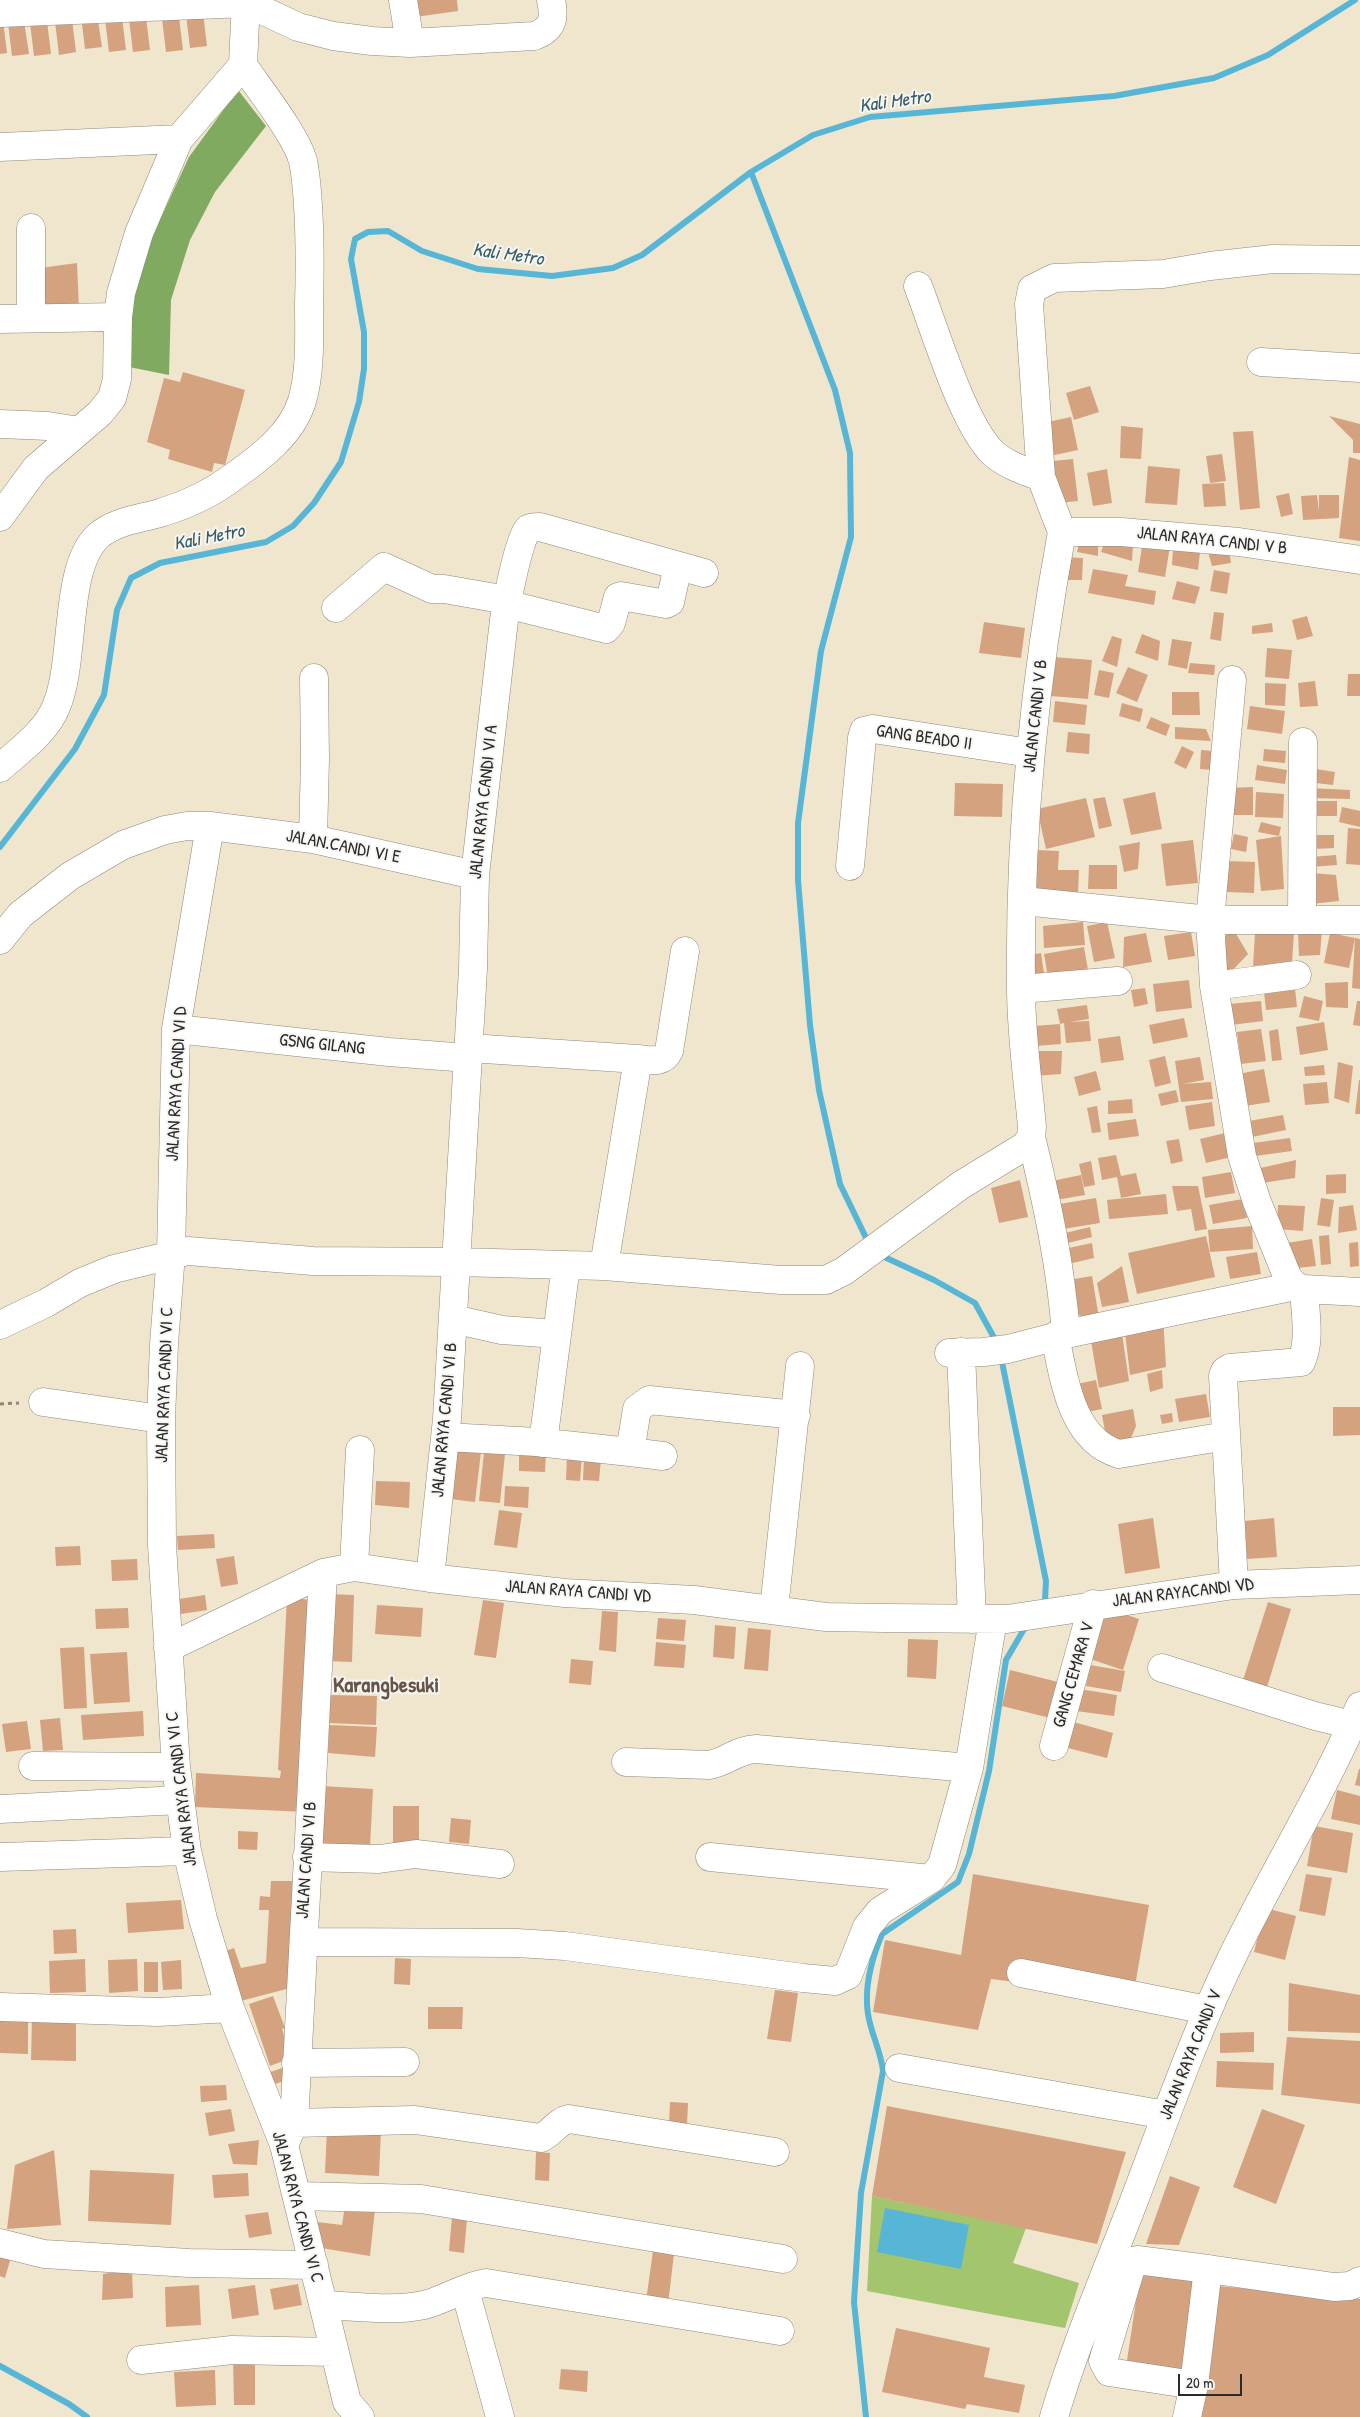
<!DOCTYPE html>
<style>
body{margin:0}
#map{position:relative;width:1360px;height:2417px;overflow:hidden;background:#f0e6ce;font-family:"Patrick Hand",sans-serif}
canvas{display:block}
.scale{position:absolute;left:1178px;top:2374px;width:64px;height:22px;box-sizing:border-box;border:2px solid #2b2b2b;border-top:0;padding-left:6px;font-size:15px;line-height:18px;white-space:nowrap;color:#2b2b2b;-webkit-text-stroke:4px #f6f6f2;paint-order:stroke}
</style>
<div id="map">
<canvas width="1360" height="2417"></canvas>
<div class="scale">20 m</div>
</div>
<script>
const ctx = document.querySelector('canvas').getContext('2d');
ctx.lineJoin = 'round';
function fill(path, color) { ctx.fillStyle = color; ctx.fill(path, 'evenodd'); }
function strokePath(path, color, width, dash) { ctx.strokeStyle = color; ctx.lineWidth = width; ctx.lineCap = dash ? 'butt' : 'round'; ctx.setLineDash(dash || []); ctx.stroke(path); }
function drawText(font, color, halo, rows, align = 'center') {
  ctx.font = font + ' "Patrick Hand",sans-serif'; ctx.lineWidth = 4; ctx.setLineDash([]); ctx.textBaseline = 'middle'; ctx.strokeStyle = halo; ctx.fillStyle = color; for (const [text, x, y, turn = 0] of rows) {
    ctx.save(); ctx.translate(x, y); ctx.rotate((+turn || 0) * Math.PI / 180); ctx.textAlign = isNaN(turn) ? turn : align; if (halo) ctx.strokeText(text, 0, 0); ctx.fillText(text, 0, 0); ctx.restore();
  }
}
fill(new Path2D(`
 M872,2196l154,32 -13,35 66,20 -14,45 -198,-37z`), '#a2c56e');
fill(new Path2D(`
 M238,90l28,36 -51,66 -25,48 -19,60 -2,75 -40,-8 3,-62 15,-57 42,-91z`), '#81aa61');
fill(new Path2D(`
 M885,2208l84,17 -8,44 -84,-17z`), '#57b6d6');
strokePath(new Path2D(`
 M751,172l84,218 15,63 1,84 -30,114 -23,172v57l12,145 9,65 21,94 29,60
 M0,847l75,-98 29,-54 13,-85 14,-32 29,-15 106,-21 27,-16 21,-23 27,-41 18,-60 5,-33v-37l-13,-73 4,-20 13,-7 20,-1 34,20 56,18 74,7 61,-8 29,-13 109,-83 62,-37 57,-18 244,-21 100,-18 54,-23 87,-55
 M880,1255l54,25 41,23 22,40
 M1001,1357l45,224 -1,19 -4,6
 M0,2366l69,38 18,13
 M866,2417l-12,-115 7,-109 22,-122c-2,-20 -12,-37 -15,-57 -4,-26 4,-56 14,-80l76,-52 11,-28 20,-83 17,-111 21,-36`), '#57b6d6', 6);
fill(new Path2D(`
 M412,0h45l1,11 -43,6z
 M203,13l4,33 -17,2 -4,-33z
 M97,14l5,33 -17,2 -4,-33z
 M122,17l4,33 -17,2 -4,-33z
 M146,17l4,33 -17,2 -4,-33z
 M179,17l4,33 -17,2 -4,-33z
 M72,19l4,33 -17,3 -4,-33z
 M0,20h3l4,33 -7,1z
 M24,21l5,33 -17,2 -4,-33z
 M47,21l4,33 -17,2 -4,-33z
 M77,263l2,46h-39v-41z
 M183,372l62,18 -20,75 -11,-2 -2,9 -44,-13 2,-9 -23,-8 17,-64 16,4z
 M1090,386l9,26 -25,8 -8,-27z
 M1329,416l31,8v29h-7v-13z
 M1071,417l7,33 -28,6 -7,-33z
 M1121,426l22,2 -2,31 -21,-1z
 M1253,431l7,77 -20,2 -7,-78z
 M1222,454l4,27 -16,2 -4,-27z
 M1349,457l11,3v81l-21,-3z
 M1073,459l5,42 -20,2 -5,-42z
 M1148,466l32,3 -3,36 -32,-2z
 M1107,469l5,34 -19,3 -6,-33z
 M1224,483l2,23 -22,1 -2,-23z
 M1289,493l4,21 -12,3 -5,-21z
 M1317,495l2,17v-17h20v23l-36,2 -2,-24z
 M1105,541l28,3 -1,17 -31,-9z
 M1143,541l27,5 -5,31 -27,-5z
 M1098,543v13l-21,-4 2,-8z
 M1173,549l27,3 -2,18 -26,-5z
 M1229,550l2,13 -19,3 -4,-14z
 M1064,557l19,1 -1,22h-19z
 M1093,569l35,6 -3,11 31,5 -2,14 -66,-12z
 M1214,570l16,3 -3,21 -17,-3z
 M1177,581l23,6 -5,17 -23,-5z
 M1214,612l10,1 -3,28 -11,-2z
 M1307,616l6,20 -16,4 -5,-20z
 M984,622l41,6 -4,30 -42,-5z
 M1272,623l1,9 -21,2v-8z
 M1142,634l18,7 -2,20 -23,-8z
 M1112,636l10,3 -5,28 -15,-6z
 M1172,639l20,3 -5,27 -19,-4z
 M1267,648l25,2 -3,29 -24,-2z
 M1053,657l39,3 -4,39 -38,-3z
 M1190,663l25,2 -1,10 -26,-2z
 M1128,667l20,8 -11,27 -21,-9z
 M1099,670l15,3 -5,25 -15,-3z
 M1348,674h12v22h-13z
 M1315,681l3,25 -18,1 -2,-24z
 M1265,683l21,1 -1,22 -20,-1z
 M1172,692h27l1,23h-28z
 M1055,701l32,4 -2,20 -32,-3z
 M1122,703l21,6 -3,13 -21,-6z
 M1250,706l35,5 -3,23 -35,-5z
 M1151,717l19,8 -4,11 -20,-8z
 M1175,727l31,2 5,12 -36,-2z
 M1068,732l22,2 -1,20 -23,-2z
 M1182,746l12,6 -8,17 -12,-6z
 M1264,749l22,2 -1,12 -22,-2z
 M1201,750l14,1 -2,19 -13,-1z
 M1257,765l30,5 -2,14 -30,-4z
 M1309,768l26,4 -2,13 -26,-3z
 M955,783l48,1 -1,33 -48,-1z
 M1253,787v28h-25v-27z
 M1310,788l40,2v9l-40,-1z
 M1155,792l7,37 -31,6 -8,-36z
 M1256,792l28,2 -1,24 -28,-1z
 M1105,797l7,29 -13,3 -6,-30z
 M1086,798l9,39 -49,12 -9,-40z
 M1311,801h26v15h-26z
 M1342,807l18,4v16l-21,-5z
 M1261,822l20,5 -2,9 -21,-4z
 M1348,828l12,1v36l-14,-1z
 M1234,834l14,3 -2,15 -15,-3z
 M1313,835h21v13l-20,1z
 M1281,836l3,53 -23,2 -5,-51z
 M1193,840l5,43 -32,3 -5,-42z
 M1140,842l-2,27 -14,3 -5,-26z
 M1037,850l22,1 -1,19h21l-1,23 -42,-2z
 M1336,855l1,10 -26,2v-10z
 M1227,861l28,1 -1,31 -27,-1z
 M1089,865h28v24h-29z
 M1312,873l24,2 3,26 -28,3z
 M1083,922l2,23 -41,3 -1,-22z
 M1107,922l8,36 -21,4 -7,-36z
 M1232,927l16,27 -20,21 -13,-23z
 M1322,929l-2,26 -21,1 -1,-25z
 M1191,932l4,24 -27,4 -4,-24z
 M1294,932l-2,31 -39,3 2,-33z
 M1146,933l6,29 -29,5 1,-30z
 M1330,933l30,6v50l-8,-1 3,-50 -6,30 -25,-5z
 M1084,947l4,23 -40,7 -4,-23z
 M1041,953l4,27 -18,2 -4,-26z
 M1294,979l3,28 -31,3 -3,-27z
 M1189,980l3,28 -36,4 -3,-28z
 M1348,982v26l-22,-1 -1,-24z
 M1145,988l3,16 -14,3 -3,-17z
 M1304,996l19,5 -4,20 -20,-4z
 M1261,1001l2,20 -32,4 -2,-21z
 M1357,1001h3v25l-7,-1z
 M1087,1005l2,14 -20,3 20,-1 2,20 -25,2 -2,-20 -4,1 1,20 -26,2 -1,-20 26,-2 -3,-15z
 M1184,1018l4,19 -35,7 -4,-19z
 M1324,1022l4,28 -28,5 -4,-28z
 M1261,1029l5,32 -25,3 -4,-32z
 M1278,1029l4,31 -10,1 -3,-30z
 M1120,1036l4,24 -23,3 -3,-24z
 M1034,1051h28l-1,23 -26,2z
 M1165,1056l6,27 -16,4 -6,-27z
 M1200,1057l4,23 -21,4 28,-2 2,17 -32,3 -6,-41z
 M1338,1062l15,4 -4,37 -15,-5z
 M1324,1065l1,10 -20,1 -1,-9z
 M1264,1069l6,33 -31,5 -6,-32z
 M1096,1071l5,19 -22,6 -5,-19z
 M1359,1080h1v34h-5z
 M1327,1082l2,21 -24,2 -2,-21z
 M1176,1090l3,12 -18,4 -3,-12z
 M1132,1099l1,14 -25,1v-13z
 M1212,1102l3,24 -26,4 -4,-24z
 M1097,1106l4,26 -9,1 -5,-25z
 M1283,1115l3,15 -34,7 -3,-16z
 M1136,1119l3,17 -30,4 -2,-17z
 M1225,1133l6,24 -25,6 -6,-24z
 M1290,1138l2,13 -37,5 -2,-13z
 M1179,1139l4,22 -12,3 -5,-23z
 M1116,1155l5,21 15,-3 5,21 -20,4 -4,-21 -15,3 -4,-22z
 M1296,1160l-1,18 -40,6 1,-15z
 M1091,1161l4,24 -11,2 -5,-23z
 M1231,1172l4,21 -30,5 -3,-21z
 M1346,1174v19l-20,1v-19z
 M1081,1175l4,20 -29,5 -4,-19z
 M1020,1180l8,37 -29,6 -8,-35z
 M1172,1186h26l9,43 -12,2 -4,-22 -14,2z
 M1166,1194l2,20 -59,5 -2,-19z
 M1096,1198l4,25 -43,7 -4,-25z
 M1321,1198l13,2 -4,27 -13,-2z
 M1243,1199l4,19 -34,6 -4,-19z
 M1278,1205l27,1 -2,25 -26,-2z
 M1353,1205l4,25 -19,3 1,-26z
 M1252,1226l1,23 -43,3 -2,-22z
 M1090,1227l2,10 -28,7 -3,-10z
 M1329,1235l2,29 -10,1 -2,-29z
 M1206,1236l9,41 -78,17 -9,-41z
 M1312,1239l4,27 -19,2 -16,-24z
 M1358,1242l1,24 -9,1 -1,-24z
 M1092,1243l2,15 -26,6 -4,-15z
 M1257,1252l4,22 -31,5 -4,-22z
 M1122,1266l7,36 -27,5 -5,-24z
 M1092,1276l7,42 -13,1 -12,-7 -5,-32z
 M1163,1316l3,51 -36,8 -6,-51z
 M1122,1334l7,47 -30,7 -8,-47z
 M1162,1370l1,18 -13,4 -3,-18z
 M1096,1380l6,29 -24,5 -6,-29z
 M1206,1394l4,23 -31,5 -4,-23z
 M1333,1407h27v28l-27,1z
 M1133,1409l3,17 -5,12 -24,4 -5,-27z
 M1172,1413l1,9 -11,2 -2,-9z
 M457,1449l24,3 -6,50 -25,-3z
 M484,1452l21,2 -5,49 -21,-2z
 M519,1453l27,1 -1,18 -26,-1z
 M567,1454l15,1 -2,26 -14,-1z
 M584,1458l17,1 -2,22 -16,-1z
 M376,1481l34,1 -1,26 -34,-3z
 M505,1486l24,1 -1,21 -24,-2z
 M499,1510l23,3 -5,35 -23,-3z
 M1153,1518l7,50 -35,6 -7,-50z
 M1274,1518l3,39 -30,2 -3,-38z
 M214,1534l1,14 -37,2 -1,-14z
 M80,1546l1,19 -25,1 -1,-19z
 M234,1556l4,28 -17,3 -5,-28z
 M137,1559l1,21 -26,1 -1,-21z
 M328,1594l26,1 -2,67 -26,-1z
 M205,1595l2,15 -26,4 -2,-15z
 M287,1598l27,2 -8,212 -111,-5 1,-34 84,5 1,-7 -3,-1z
 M483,1600l21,3 -8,55 -22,-3z
 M1268,1602l23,7 -24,78 -24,-7z
 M377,1605l46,3 -2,29 -46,-3z
 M1103,1607l36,12 -16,51 -36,-12z
 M128,1608l1,20 -33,1 -1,-20z
 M602,1611l16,1 -2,40 -17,-2z
 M658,1618l28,2 -2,21 -28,-2z
 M715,1625l21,2 -2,32 -21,-2z
 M748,1628l23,2 -3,41 -24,-2z
 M908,1639l30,1 -2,39 -29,-2z
 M656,1642l30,3 -2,23 -30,-2z
 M84,1647l3,61 -23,1 -4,-61z
 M127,1652l3,50 -36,2 -4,-50z
 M571,1659l22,2 -2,24 -22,-2z
 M1090,1665l35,6 -4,21 -35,-6z
 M1010,1670l56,14 -8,36 -56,-14z
 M1079,1689l38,6 -3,21 -38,-5z
 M330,1695l47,1 -1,29 -47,-2z
 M143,1711l1,25 -61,4 -2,-25z
 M60,1718l3,32 -20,1 -3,-31z
 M27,1721l4,28 -25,3 -4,-28z
 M1070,1721l43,12 -6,25 -43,-11z
 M329,1725l48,2 -2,30 -47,-4z
 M1359,1769h1v17l-5,-1z
 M321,1786l52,3 -3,58 -51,-4z
 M1337,1790l23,6v29l-29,-6z
 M393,1806h26v38h-26z
 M451,1818l20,2 -2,24 -20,-2z
 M1314,1826l39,7 -6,40 -40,-7z
 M238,1831l20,1 -1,18 -19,-1z
 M973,1874l176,31 -14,81 -120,-4 -24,-3 -13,51 -105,-18 12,-72 76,15z
 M1306,1874l26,4 -7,38 -26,-5z
 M271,1881h28l-5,106 -57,15 -15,-50 12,-4 7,20 25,-5 3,-53h-10l1,-14 10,1z
 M181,1900l3,29 -56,4 -2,-30z
 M1265,1908l31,8 -11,44 -31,-8z
 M76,1929l1,24 -23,1 -1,-24z
 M395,1958l16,1 -1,26 -16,-1z
 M85,1959l1,33 -36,1 -1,-32z
 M137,1959l1,32 -29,2 -1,-33z
 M181,1960l1,29 -19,1 -2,-28z
 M144,1962h14v30h-14z
 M1289,1983l71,12v38l-72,-2z
 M775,1990l23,3 -7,49 -24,-3z
 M273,1996l12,32 -3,1 9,29 -21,8 -21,-62z
 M428,2007h35l-1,22h-34z
 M0,2015h28v39l-28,-1z
 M32,2018l44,1v42l-45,-1z
 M1254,2032v20l-34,1v-20z
 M1287,2037l73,4v63l-79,-9z
 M1217,2061l57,2 -1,27 -57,-3z
 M282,2068l5,12 -18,6 -4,-12z
 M226,2085l1,15 -26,2 -1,-16z
 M670,2102l18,1 -1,22 -18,-1z
 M887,2106l239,46 -29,92 -225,-48z
 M231,2109l4,22 -26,5 -4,-23z
 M1262,2109l43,16 -29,79 -43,-17z
 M327,2128l54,2 -2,46 -54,-3z
 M259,2140l-2,25 -24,-1 -5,-20z
 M54,2150l7,75 -54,4 8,-64z
 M536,2152l14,1 -1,28 -14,-1z
 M90,2170l84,4 -3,51 -83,-4z
 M248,2173l1,23 -35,2 -2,-23z
 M1170,2176l30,11 -21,58 -33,-1z
 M345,2206l30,3 -5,47 -55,-9 2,-25 25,3z
 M268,2212l4,22 -23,4 -4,-23z
 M452,2217l15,2 -3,34 -15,-2z
 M0,2250l12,4 -7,24 -5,-2z
 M653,2251l21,3 -6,50 -22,-3z
 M1141,2268l58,7 -13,103 -60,-11z
 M132,2270l1,28 -31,2 1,-26z
 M298,2284l4,21 -28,5 -4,-21z
 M199,2285l2,40 -35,2 -1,-40z
 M255,2285l4,30 -27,4 -4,-30z
 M1217,2286l143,13v118h-166z
 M896,2328l94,20 -6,29 41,8 -6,28 -52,-9 -2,5 -83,-17z
 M233,2359h22v46h-21z
 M561,2369l27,2 -1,21 -28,-3z
 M215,2370l1,35 -40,2 -2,-35z`), '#d4a27f');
const minor = new Path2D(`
 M403,0l7,43
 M0,13l247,-10 51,24 35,9 39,5 38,2 124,-7c19,-7 21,-17 17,-36
 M0,147l179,-8
 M31,228v90
 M918,286c16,41 45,139 75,167 13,12 32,18 48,24
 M0,319l118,-2
 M1261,362l99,6
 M0,424l48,2 31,5
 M0,517l36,-49 64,-55 12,-15 5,-19 1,-62 3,-24 18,-60 40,-94 64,-74 3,-65
 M1062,532l-21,-55 -12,-173 3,-15 22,-11 109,-4 47,-8 63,-7 87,1
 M1062,532h59l118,10 121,18
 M506,604l100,25 5,-6 7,-26 3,-1 45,8 4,-2 8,-36
 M336,608l48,-41 48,22h12l63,11
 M1232,680l-22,240 4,66 28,170 15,46 31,76 7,8 9,3 56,3
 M0,768c20,-18 46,-36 56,-61 20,-46 7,-138 42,-171 18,-16 44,-17 65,-24 26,-8 49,-19 70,-35 27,-19 59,-43 69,-76 9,-31 7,-65 7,-96 1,-34 1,-67 -1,-100 -1,-15 -2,-30 -5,-44 -7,-26 -44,-72 -60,-96
 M210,826l-34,203 -5,225 -7,90 -3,75 1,126 14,222 11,84 16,68 27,89 54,137 63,257 13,15
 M313,839l2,-80 -1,-81
 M850,866l12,-128 2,-7 9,-2 157,24
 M1023,901l187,19h150
 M1302,919l1,-177
 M0,940l20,-25 50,-39 53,-31 42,-15 22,-4h23l103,13 162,36
 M1214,986l83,-11
 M1021,989l97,-8
 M176,1029l213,23 79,6
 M469,1048l169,11
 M1031,1137c16,65 30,130 35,197
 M604,1266l34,-207c12,1 25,5 31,-8l16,-100
 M453,1319l49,11 55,4
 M0,1325l46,-22 34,-20 34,-14 74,-18 125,10 144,1 147,4 177,14h45l18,-9 117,-86 64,-39 6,-9 1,-10c-4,-46 -11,-93 -11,-139 -2,-153 13,-306 41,-456
 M1055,1336c9,42 16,104 64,118l107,-18
 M961,1352l11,267
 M949,1353l35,-1 24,-3 58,-15 229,-48
 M43,1402l118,17
 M446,1437l91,5 93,10 7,-43 12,-9 147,15
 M543,1443l23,-178
 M630,1452l33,4
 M354,1567l6,-117
 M430,1578l17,-159 26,-450 2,-94 29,-255c2,-14 15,-83 24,-91 3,-2 8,-2 12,-2l164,46
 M1234,1585l-11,-209 2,-5 5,-3 71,-6c10,-20 4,-51 3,-73
 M774,1609l26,-243
 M168,1648l155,-75 31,-6 76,11 135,15 129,7 132,17 59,1 122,1 227,-34 126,-5
 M1162,1668l153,48 37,9
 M1054,1746l39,-142
 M626,1762l83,3c18,-3 27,-15 47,-16l213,19
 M33,1766l143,1
 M0,1809l180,-9
 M0,1857l187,-6
 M307,1857l72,2 37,-5 84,10
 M710,1857l221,22
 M318,1942l199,1 48,3 238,32 32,3 13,-6 19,-48 13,-16 51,-32 11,-14 27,-97 24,-149
 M1021,1973l186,37
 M0,2007l158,5 72,-4
 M296,2063l109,-1
 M899,2068l267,47
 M294,2123l121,-3 126,18c11,-5 15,-16 28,-19l206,33
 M284,2145l10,-22 29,-550
 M298,2196l123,3 362,60
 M0,2243l44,11 145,9 125,2
 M465,2290l35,127
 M323,2305c32,1 69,7 101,0 21,-5 40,-19 62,-22l294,48
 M141,2360l91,-10 102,2
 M1194,2385l-85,-13 -6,-11 30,-100 4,-1 71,9
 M1054,2417c22,-75 53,-146 81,-219 32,-84 61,-168 101,-249 40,-81 88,-159 124,-243
 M1187,2417l7,-32 14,-116 126,18 16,-1 10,-5`);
strokePath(minor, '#8e887c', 29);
strokePath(new Path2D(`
 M0,1404l19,-1`), '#8e887c', 3, [4, 4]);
strokePath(minor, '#fff', 28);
drawText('18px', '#2b2b2b', '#f6f6f2', [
 ["JALAN RAYA CANDI V B",1212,541,6],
 ["JALAN CANDI V B",1036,716,-84],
 ["GANG BEADO II",924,738,8],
 ["JALAN RAYA CANDI VI A",484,802,-84],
 ["JALAN.CANDI VI E",343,847,11],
 ["GSNG GILANG",322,1045,6],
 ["JALAN RAYA CANDI VI D",177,1084,-87],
 ["JALAN RAYA CANDI VI C",165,1385,-88],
 ["JALAN RAYA CANDI VI B",445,1420,-85],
 ["JALAN RAYA CANDI VD",578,1592,4],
 ["JALAN RAYACANDI VD",1183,1593,-7],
 ["GANG CEMARA V",1074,1675,-74],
 ["JALAN RAYA CANDI VI C",182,1789,-97],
 ["JALAN CANDI VI B",307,1860,-86],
 ["JALAN RAYA CANDI V",1191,2055,-68],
 ["JALAN RAYA CANDI VI C",297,2207,75]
]);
drawText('italic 19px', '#3a5c67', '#f6f6f2', [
 ["Kali Metro",895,102,-8],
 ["Kali Metro",508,255,8],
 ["Kali Metro",209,538,-11]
]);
drawText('bold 22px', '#665548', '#f6f6f2', [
 ["Karangbesuki",386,1686]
]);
</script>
